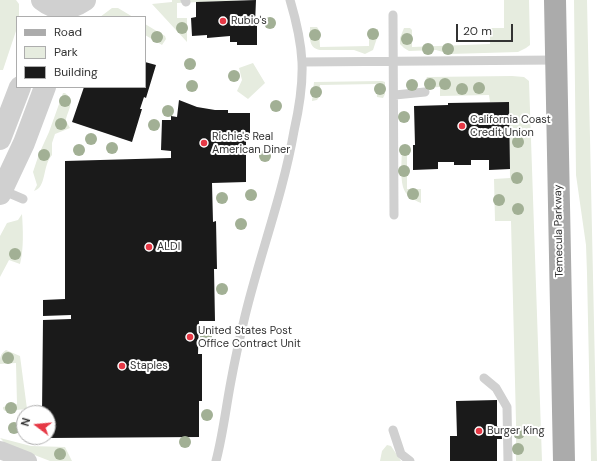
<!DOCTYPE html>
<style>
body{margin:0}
#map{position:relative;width:602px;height:461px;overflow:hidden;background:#fff;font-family:"DM Sans",sans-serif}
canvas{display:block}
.legend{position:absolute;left:16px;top:16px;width:130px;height:72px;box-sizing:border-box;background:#fff;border:1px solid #adadad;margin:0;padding:5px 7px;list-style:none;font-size:12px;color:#333}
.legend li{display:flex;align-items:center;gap:8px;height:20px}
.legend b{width:20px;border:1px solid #adadad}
.north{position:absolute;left:16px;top:405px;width:40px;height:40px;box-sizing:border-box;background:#fff;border:1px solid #adadad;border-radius:50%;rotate:286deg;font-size:11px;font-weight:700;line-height:16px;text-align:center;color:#333}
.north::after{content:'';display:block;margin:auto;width:14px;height:18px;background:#e63946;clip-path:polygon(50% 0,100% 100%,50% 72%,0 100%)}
.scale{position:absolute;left:456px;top:24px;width:57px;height:18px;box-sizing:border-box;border:2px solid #333;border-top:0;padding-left:5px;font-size:12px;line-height:14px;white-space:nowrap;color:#333;-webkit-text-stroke:3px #fff;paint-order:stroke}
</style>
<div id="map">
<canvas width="602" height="461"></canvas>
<ul class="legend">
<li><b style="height:5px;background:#ababab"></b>Road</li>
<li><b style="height:11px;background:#e6ecdf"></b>Park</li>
<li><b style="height:11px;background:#1a1a1a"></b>Building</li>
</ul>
<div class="north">N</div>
<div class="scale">20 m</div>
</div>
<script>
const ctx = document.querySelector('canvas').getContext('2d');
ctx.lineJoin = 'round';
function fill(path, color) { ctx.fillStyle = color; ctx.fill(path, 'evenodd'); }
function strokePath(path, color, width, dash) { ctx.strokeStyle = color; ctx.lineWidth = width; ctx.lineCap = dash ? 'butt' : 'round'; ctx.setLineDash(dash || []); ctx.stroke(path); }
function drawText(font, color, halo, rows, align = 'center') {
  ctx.font = font + ' "DM Sans",sans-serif'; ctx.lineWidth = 4; ctx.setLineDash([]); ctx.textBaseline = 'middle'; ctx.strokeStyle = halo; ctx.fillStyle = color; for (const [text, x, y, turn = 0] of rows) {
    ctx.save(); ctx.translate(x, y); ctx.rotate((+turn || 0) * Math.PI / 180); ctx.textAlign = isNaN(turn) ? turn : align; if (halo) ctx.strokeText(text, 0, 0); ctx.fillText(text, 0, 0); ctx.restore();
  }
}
fill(new Path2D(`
 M0,0h16l3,4v13h-2v11l-14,42h-3z
 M172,0h73l-68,3v15h10v24l-35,-38 20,-2z
 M504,0h25l1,45 -4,3 -8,4 -68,2 -14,-4 -27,1 -5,-3 -4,-4v-6l4,-10h6l2,2v17l78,-3v-15l2,-1h12z
 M574,0h13l10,461h-6l-4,-188 -1,-28 -10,-70z
 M112,8h6l15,9h-33z
 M145,24l20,12 1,3 -4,6 -17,-10z
 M310,27h7l2,3 1,17 49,-1v-15l2,-2h7l-1,9 -4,12 -8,4 -11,-4h-34c-12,-2 -10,-13 -10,-23z
 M253,63l12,20 -17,16 -11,-8 5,-11 -3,-12z
 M512,76l12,1 5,4 13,380h-26v-39l-5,-201h-16l-1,-42 16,-1 -1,-76h-19l-1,-7 -49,1v-9l-15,1v-7l2,-4z
 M382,81l3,1v12l-2,4 -6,-1 -1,-13 -56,1 -1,12 -2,3 -5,1 2,-19z
 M63,93h2c10,8 4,15 1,26v2l4,7 -15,6 -3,9v12c-10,11 -5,32 -18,36l3,-6 -4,-13 6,-18 10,-22z
 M402,146h5v43h14v14c-8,-3 -16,-8 -18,-16 -3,-11 -1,-30 -1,-41z
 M22,214c1,16 2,34 -2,50l-11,-4 -9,17v-41l7,-13 11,-3z
 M6,350l14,6 7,53 -22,2 -2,-2v-2l14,-3 -1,-41 -16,1c0,-6 0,-10 6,-14z
 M0,438l31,8 34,1 7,14h-22l-44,-17z
 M387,445l4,1 10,15h-21l2,-10z`), '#e6ecdf');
fill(new Path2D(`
 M256,0l-1,24h2v21h-20v-3h-7v-6l-23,2v-3l-15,1 -1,-18 5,-1v-15z
 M145,62l11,3 -10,33 -2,-1 -4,12h2l-10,33 -60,-20 12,-35h61z
 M179,100l18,7 18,3h13v3h22v23h-4v46l-34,1 1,39 3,-1 1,48h-3l1,52h-16l-1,33h4v47h-3v36l-151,1v-25h-6l1,-93 28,-1v-4l-28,1v-16l22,-1v-138l106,-3v-7l-10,-1 1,-30h9v-4l6,1z
 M509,102l1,67 -21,1v-10h-18v5h-17v-3h-16v7l-25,1v-25h2l-1,-39 34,-1v-2z
 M497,400v26h4l1,13h-5v22h-47v-25h7l-1,-35z`), '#1a1a1a');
strokePath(new Path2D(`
 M185,0l1,2
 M393,15l1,200
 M302,62l254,-2
 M395,95l30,-3
 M2,190l21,9
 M484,378l12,10 11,19 1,54
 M393,430l8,24 9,7
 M216,461c7,-27 10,-54 15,-80 4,-22 9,-44 14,-65 15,-62 38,-122 49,-185 5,-22 9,-45 8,-69 -1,-20 -6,-42 -12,-62`), '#d0d0d0', 9);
strokePath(new Path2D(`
 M0,450l28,11`), '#d0d0d0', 18);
strokePath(new Path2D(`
 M42,0c15,12 28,10 43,0
 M0,139l20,-52
 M0,194l24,-51 21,-56`), '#d0d0d0', 22);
strokePath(new Path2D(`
 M555,0l9,461`), '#ababab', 22);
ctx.fillStyle = '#a2b095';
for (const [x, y] of [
 [270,23],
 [182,28],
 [373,34],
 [315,35],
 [157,37],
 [407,39],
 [428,49],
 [448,49],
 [190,64],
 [234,76],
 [430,84],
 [445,84],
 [412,85],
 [192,86],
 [479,88],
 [380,89],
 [462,89],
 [316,92],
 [65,101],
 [276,106],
 [168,111],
 [404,117],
 [61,124],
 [154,125],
 [91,139],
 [518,142],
 [112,148],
 [79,150],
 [405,150],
 [44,155],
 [265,156],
 [404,171],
 [517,178],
 [413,194],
 [251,195],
 [222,198],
 [499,200],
 [518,209],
 [241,224],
 [15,254],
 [222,289],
 [206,336],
 [8,358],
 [11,408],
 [207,415],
 [14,428],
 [519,433],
 [185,442],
 [518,449],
 [60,454]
]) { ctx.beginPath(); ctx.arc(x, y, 6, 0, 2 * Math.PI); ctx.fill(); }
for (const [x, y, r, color] of [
 [223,21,4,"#e63946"],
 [462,126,4,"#e63946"],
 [204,143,4,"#e63946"],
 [149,247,4,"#e63946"],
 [190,337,4,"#e63946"],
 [122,366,4,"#e63946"],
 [479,431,4,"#e63946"]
]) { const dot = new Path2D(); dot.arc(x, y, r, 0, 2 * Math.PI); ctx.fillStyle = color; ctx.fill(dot); strokePath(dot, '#fff', 1.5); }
drawText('11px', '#333', '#fff', [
 ["Rubio's",231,21],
 ["California Coast",470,120],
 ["Credit Union",470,133],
 ["Richie's Real",212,137],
 ["American Diner",212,150],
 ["ALDI",157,247],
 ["United States Post",198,331],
 ["Office Contract Unit",198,344],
 ["Staples",130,366],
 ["Burger King",487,431]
], 'left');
drawText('11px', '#333', '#fff', [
 ["Temecula Parkway",559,231,-91]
]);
</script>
